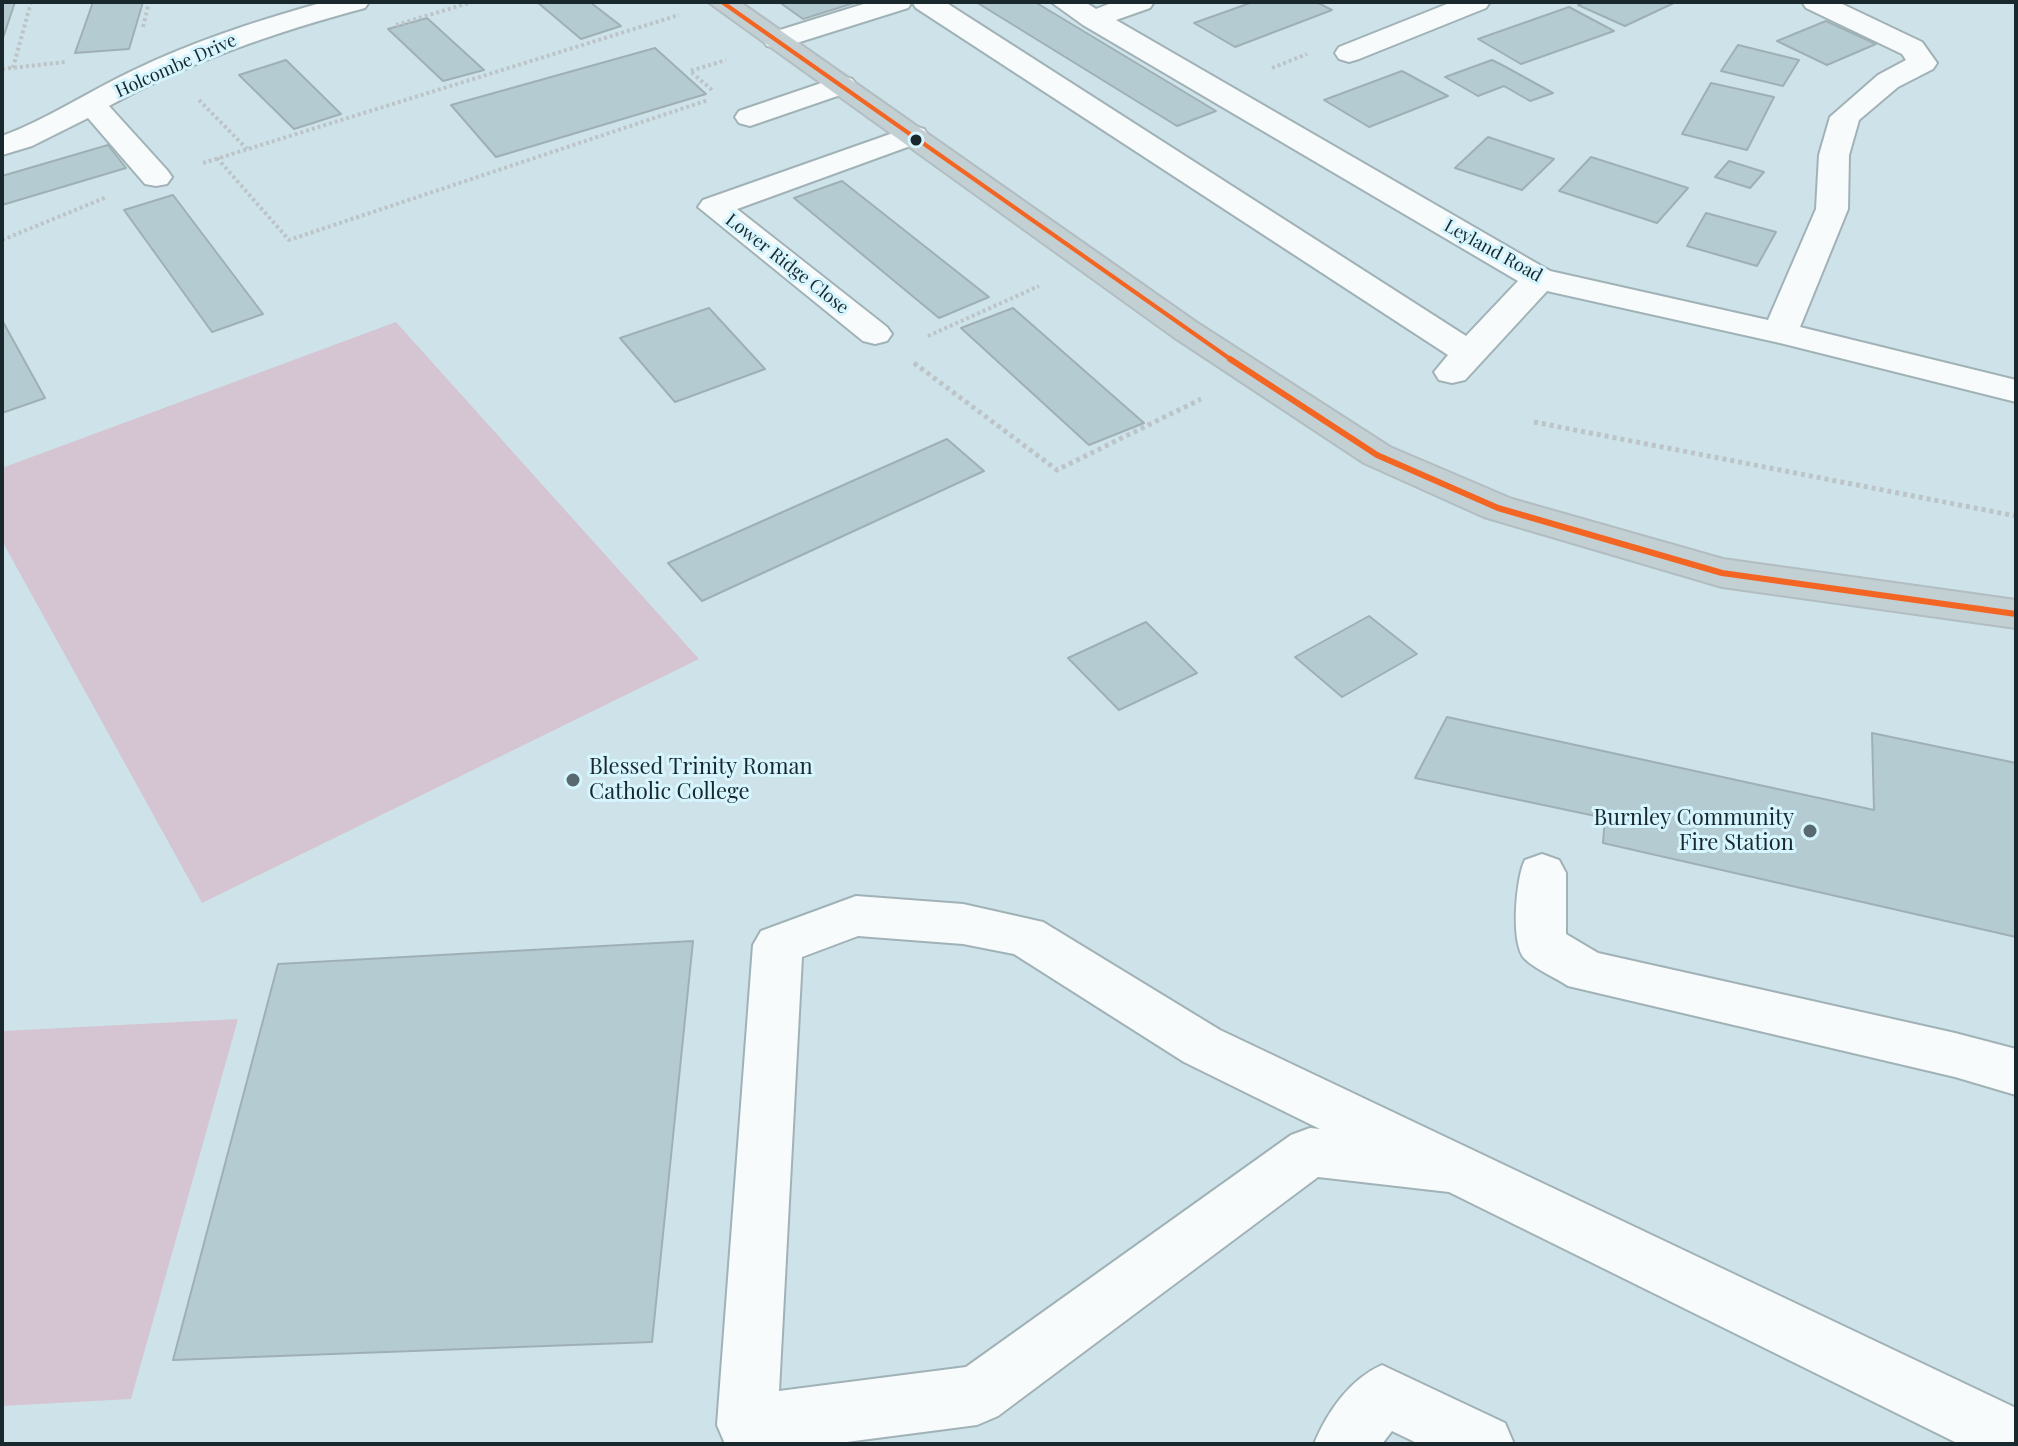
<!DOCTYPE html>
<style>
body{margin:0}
#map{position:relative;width:2018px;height:1446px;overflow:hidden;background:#cde3e9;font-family:"Playfair Display",serif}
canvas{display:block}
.frame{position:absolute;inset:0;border:4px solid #19282d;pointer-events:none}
</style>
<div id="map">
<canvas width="2018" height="1446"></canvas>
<div class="frame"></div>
</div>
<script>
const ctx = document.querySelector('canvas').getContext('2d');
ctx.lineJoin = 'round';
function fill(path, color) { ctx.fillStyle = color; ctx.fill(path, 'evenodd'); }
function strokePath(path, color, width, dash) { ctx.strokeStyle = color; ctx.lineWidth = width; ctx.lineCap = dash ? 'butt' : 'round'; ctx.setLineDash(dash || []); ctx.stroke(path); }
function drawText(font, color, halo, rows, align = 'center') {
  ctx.font = font + ' "Playfair Display",serif'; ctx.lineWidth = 6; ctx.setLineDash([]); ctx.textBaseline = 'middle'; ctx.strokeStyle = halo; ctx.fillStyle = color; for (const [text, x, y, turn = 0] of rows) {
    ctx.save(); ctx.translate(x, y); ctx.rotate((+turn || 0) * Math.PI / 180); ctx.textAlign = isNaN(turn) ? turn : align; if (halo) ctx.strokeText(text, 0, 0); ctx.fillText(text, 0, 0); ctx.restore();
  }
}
fill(new Path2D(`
 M396,322l303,337 -497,244 -200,-362v-73z
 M238,1019l-107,380 -129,7v-375z`), '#d5c5d2');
const building = new Path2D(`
 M2,2h13l-13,39z
 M93,2h50l-14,47 -54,4z
 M537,2h53l31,24 -40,13z
 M779,2h78l-54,17z
 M976,2h59l181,109 -39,15z
 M1253,2h63l16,8 -97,37 -41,-24z
 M1585,2h91l-51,24 -47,-21z
 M1569,7l45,24 -93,33 -43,-25z
 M427,18l57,52 -41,11 -55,-52z
 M1826,21l50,23 -49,21 -50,-24z
 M1738,45l61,15 -16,26 -62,-15z
 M655,48l51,46 -210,63 -45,-52z
 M286,60l55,54 -47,15 -55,-54z
 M1492,60l12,6 49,27 -23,8 -26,-15 -26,10 -33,-19z
 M1402,71l46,25 -79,31 -45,-27z
 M1711,83l63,14 -27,53 -65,-16z
 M1488,137l66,22 -32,31 -67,-22z
 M108,145l18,23 -124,37v-29z
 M1591,157l97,31 -31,35 -98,-32z
 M1729,161l35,11 -14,16 -35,-11z
 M842,181l147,116 -50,21 -145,-120z
 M173,195l90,119 -51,18 -88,-122z
 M1706,213l70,19 -19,34 -70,-20z
 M709,308l56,61 -90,33 -55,-64z
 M1013,308l131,115 -55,22 -128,-117z
 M2,320l43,78 -43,15z
 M947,439l37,32 -282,130 -34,-38z
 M1369,616l48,38 -75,43 -47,-40z
 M1146,622l51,51 -78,37 -51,-52z
 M1447,717l427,93 -2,-77 144,30v174l-413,-94 2,-25 -190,-40z
 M693,941l-41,401 -479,18 105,-396z`);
fill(building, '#b5cbd2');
strokePath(building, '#9fb0b5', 2);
const minor = new Path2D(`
 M324,2h45l-4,6c-89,24 -175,53 -256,98l58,64 5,7 -5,7 -11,2 -11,-2 -57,-66 -56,28 -30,9v-19c46,-17 87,-45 132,-66 60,-29 125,-50 190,-68z
 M870,2h42l-4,6 -121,38 -10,2 -10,-2 -4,-6 4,-6z
 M912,2h33l521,334 52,-55 -435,-256 -32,-23h34l11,7 18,-7h40l-4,6 -34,12 434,251 218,49 48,-111 3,-54 11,-38 48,-42 28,-15 -4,-6 -96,-46 -4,-6h36l84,40 15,21 -4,6 -35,18 -39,33 -10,35 -1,54 -48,118 216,53v22l-236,-59 -233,-52 -82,89 -13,3 -13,-3 -5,-8 14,-17 -532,-347z
 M1452,2h38l-4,6 -127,51 -10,3 -10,-3 -4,-6 4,-6z
 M842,76l10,3 5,6 -5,6 -102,35 -11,-3 -4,-6 4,-6z
 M913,126l11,3 4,6 -4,6 -187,68 150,118 5,7 -5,7 -12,3 -12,-3 -165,-134 5,-7z
 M1542,854l17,6 7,13v61l32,19 357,80 61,16v46l-61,-18 -387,-91c-13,-9 -32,-16 -43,-27 -15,-15 -9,-82 0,-99z
 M856,896l107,8 80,18 177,108 796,378v36h-57l-510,-252 -131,-15 -320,239 -21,9 -146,19h-106l-8,-19 36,-480 8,-14zM858,936l105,8 51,10 170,108 136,67 -10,-1 -19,7 -325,232 -187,24 23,-434z
 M1382,1365l123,58 9,21h-95l-27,-13 -10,13h-68c13,-32 36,-65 68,-79z`);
const highway = new Path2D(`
 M708,2h32l456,320 194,125 122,52 211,60 293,41v28l-294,-41 -238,-70 -120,-54 -192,-127z`);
strokePath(minor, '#a1b2b7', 4);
strokePath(highway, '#b2bdc1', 4);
strokePath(new Path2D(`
 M396,25l76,-23
 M143,27l6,-25
 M13,68l18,-66
 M1272,68l35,-14
 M2,69l63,-7
 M712,90l-22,-19 36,-11
 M199,100l48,49
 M217,158l72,82 419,-140
 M203,163l476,-148
 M2,240l105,-43
 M928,336l111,-50`), '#bdc4c7', 4, [3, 3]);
strokePath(new Path2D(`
 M914,363l143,107 144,-71
 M1534,422l482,94`), '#bdc4c7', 5, [4, 4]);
fill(minor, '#f8fbfc');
fill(highway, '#c2cfd3');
strokePath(new Path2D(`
 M722,2l511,359`), '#f26522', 4);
strokePath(new Path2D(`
 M1230,359l147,96 121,53 224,65 294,41`), '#f26522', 6);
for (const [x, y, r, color] of [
 [916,140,7,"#19282d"],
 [573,780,8,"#58696f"],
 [1810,831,8,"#58696f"]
]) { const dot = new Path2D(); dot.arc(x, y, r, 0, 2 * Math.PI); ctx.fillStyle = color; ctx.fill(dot); strokePath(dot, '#d6f5fe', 3); }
drawText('18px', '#19282d', '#d6f5fe', [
 ["Holcombe Drive",176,66,-24],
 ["Leyland Road",1493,251,29],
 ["Lower Ridge Close",787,264,38]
]);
drawText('22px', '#19282d', '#d6f5fe', [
 ["Blessed Trinity Roman",589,767],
 ["Catholic College",589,792],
 ["Burnley Community",1794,818,"right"],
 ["Fire Station",1794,843,"right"]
], 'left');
</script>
